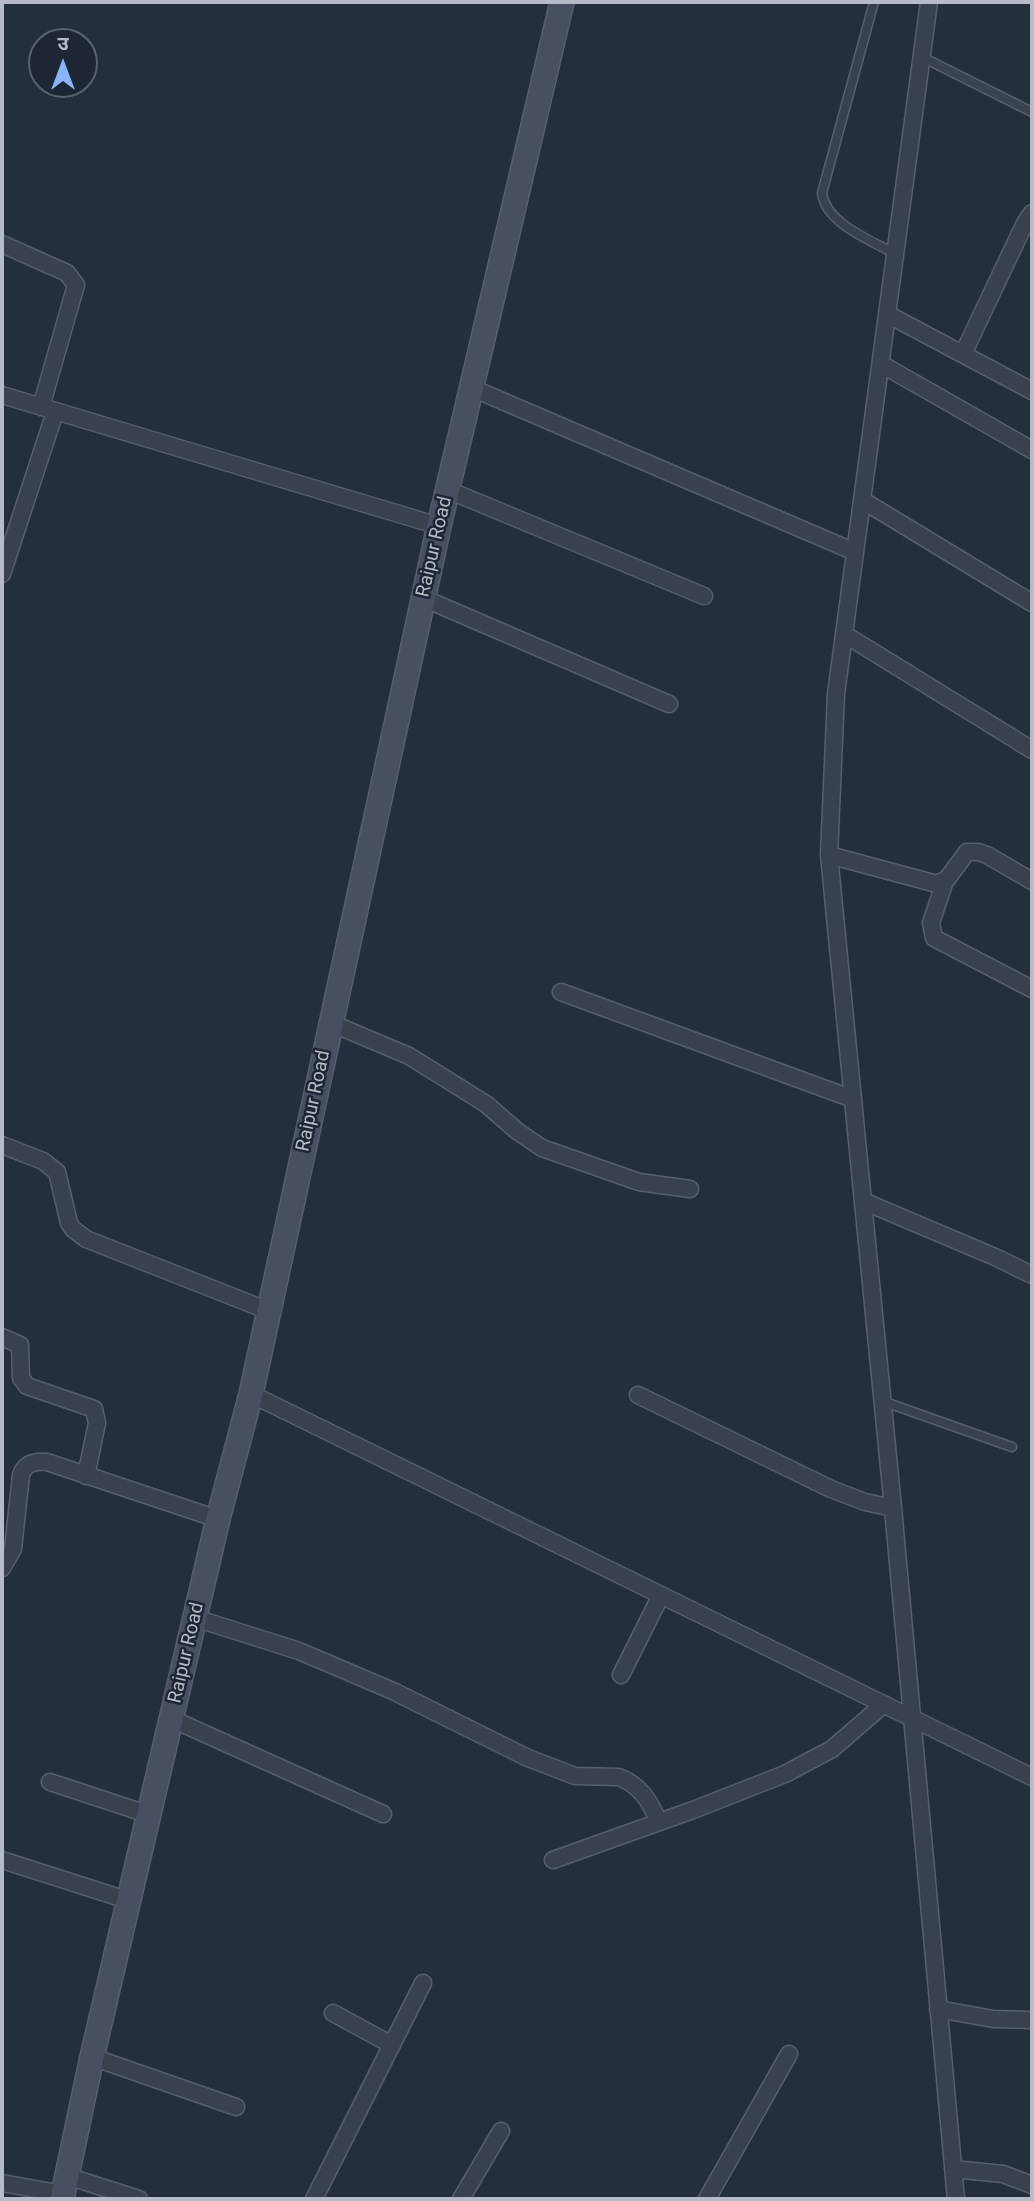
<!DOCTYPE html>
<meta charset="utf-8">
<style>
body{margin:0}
#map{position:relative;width:1034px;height:2201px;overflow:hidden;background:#242f3e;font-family:Roboto,"Noto Sans Devanagari",sans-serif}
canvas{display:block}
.frame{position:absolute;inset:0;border:4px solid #b4bcc9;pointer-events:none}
.north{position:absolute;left:28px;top:28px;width:70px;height:70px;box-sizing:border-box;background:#1d2633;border:2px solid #59626f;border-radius:50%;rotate:0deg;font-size:19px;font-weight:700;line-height:28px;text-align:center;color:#b4bcc9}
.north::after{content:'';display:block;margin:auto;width:24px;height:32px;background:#8ab4f8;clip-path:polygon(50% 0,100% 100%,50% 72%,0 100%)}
</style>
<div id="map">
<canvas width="1034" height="2201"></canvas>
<div class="frame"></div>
<div class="north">उ</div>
</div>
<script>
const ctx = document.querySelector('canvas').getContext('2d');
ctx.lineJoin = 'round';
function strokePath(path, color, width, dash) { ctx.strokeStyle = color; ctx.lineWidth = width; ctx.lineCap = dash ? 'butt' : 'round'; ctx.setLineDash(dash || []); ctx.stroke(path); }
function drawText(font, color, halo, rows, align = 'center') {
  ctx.font = font + ' Roboto,sans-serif'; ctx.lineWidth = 5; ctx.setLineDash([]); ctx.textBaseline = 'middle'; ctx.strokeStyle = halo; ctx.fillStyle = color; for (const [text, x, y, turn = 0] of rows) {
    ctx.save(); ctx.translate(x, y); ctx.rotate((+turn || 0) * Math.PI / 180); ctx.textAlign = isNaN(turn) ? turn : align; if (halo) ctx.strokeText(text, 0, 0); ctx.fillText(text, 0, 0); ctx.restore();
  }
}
const service = new Path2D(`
 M874,2l-52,191c4,31 49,47 73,61
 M922,57l110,55
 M882,1401l130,46`);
const minor = new Path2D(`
 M929,2l-93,692 -7,161 64,653 63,691
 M2,244l65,29 9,12 -35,122
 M887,314l145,77
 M963,354l62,-131 7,-10
 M881,364l151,86
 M472,388l383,164
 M2,395l437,131
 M448,490l256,106
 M862,500l170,103
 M2,574l53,-162
 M423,598l246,106
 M844,634l188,116
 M829,855l108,29 10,-5 20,-27h11l9,3 45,26
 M945,881l-14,42 3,15 98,51
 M561,992l292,107
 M331,1023l78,33 77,48 31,27 25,17 97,34 51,7
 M2,1145l41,16 14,11 12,51 4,6 13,10 183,72
 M863,1201l132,56 37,18
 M2,1337l18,8 1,33 6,8 67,23 3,14 -11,53
 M251,1394l781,383
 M638,1395l193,94 34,13 28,6
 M2,1568l11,-19 8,-74c4,-12 14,-14 26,-13l171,57
 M195,1618l104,33 94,40 135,67 47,18 44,1c22,9 30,23 40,45
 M621,1675l40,-80
 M172,1719l211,95
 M50,1782l100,33
 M2,1860l128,41
 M553,1860l140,-50 92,-36 47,-25 52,-45
 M938,2009l55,10 39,1
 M333,2013l59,32
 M92,2057l144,50
 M953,2169l50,5 29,11
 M67,2176l72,23
 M2,2183l61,11
 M314,2199l109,-216
 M461,2199l40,-68
 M707,2199l82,-145`);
const secondary = new Path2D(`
 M62,2199l30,-142 126,-538 33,-125 188,-868 123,-524`);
strokePath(service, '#565f6c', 11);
strokePath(minor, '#565f6c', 19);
strokePath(secondary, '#565f6c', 26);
strokePath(service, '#38414e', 8);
strokePath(minor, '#38414e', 16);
strokePath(secondary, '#465061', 23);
drawText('19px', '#b4bcc9', '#1d2633', [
 ["Raipur Road",435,547,-77],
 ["Raipur Road",314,1101,-78],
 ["Raipur Road",187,1653,-77]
]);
</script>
